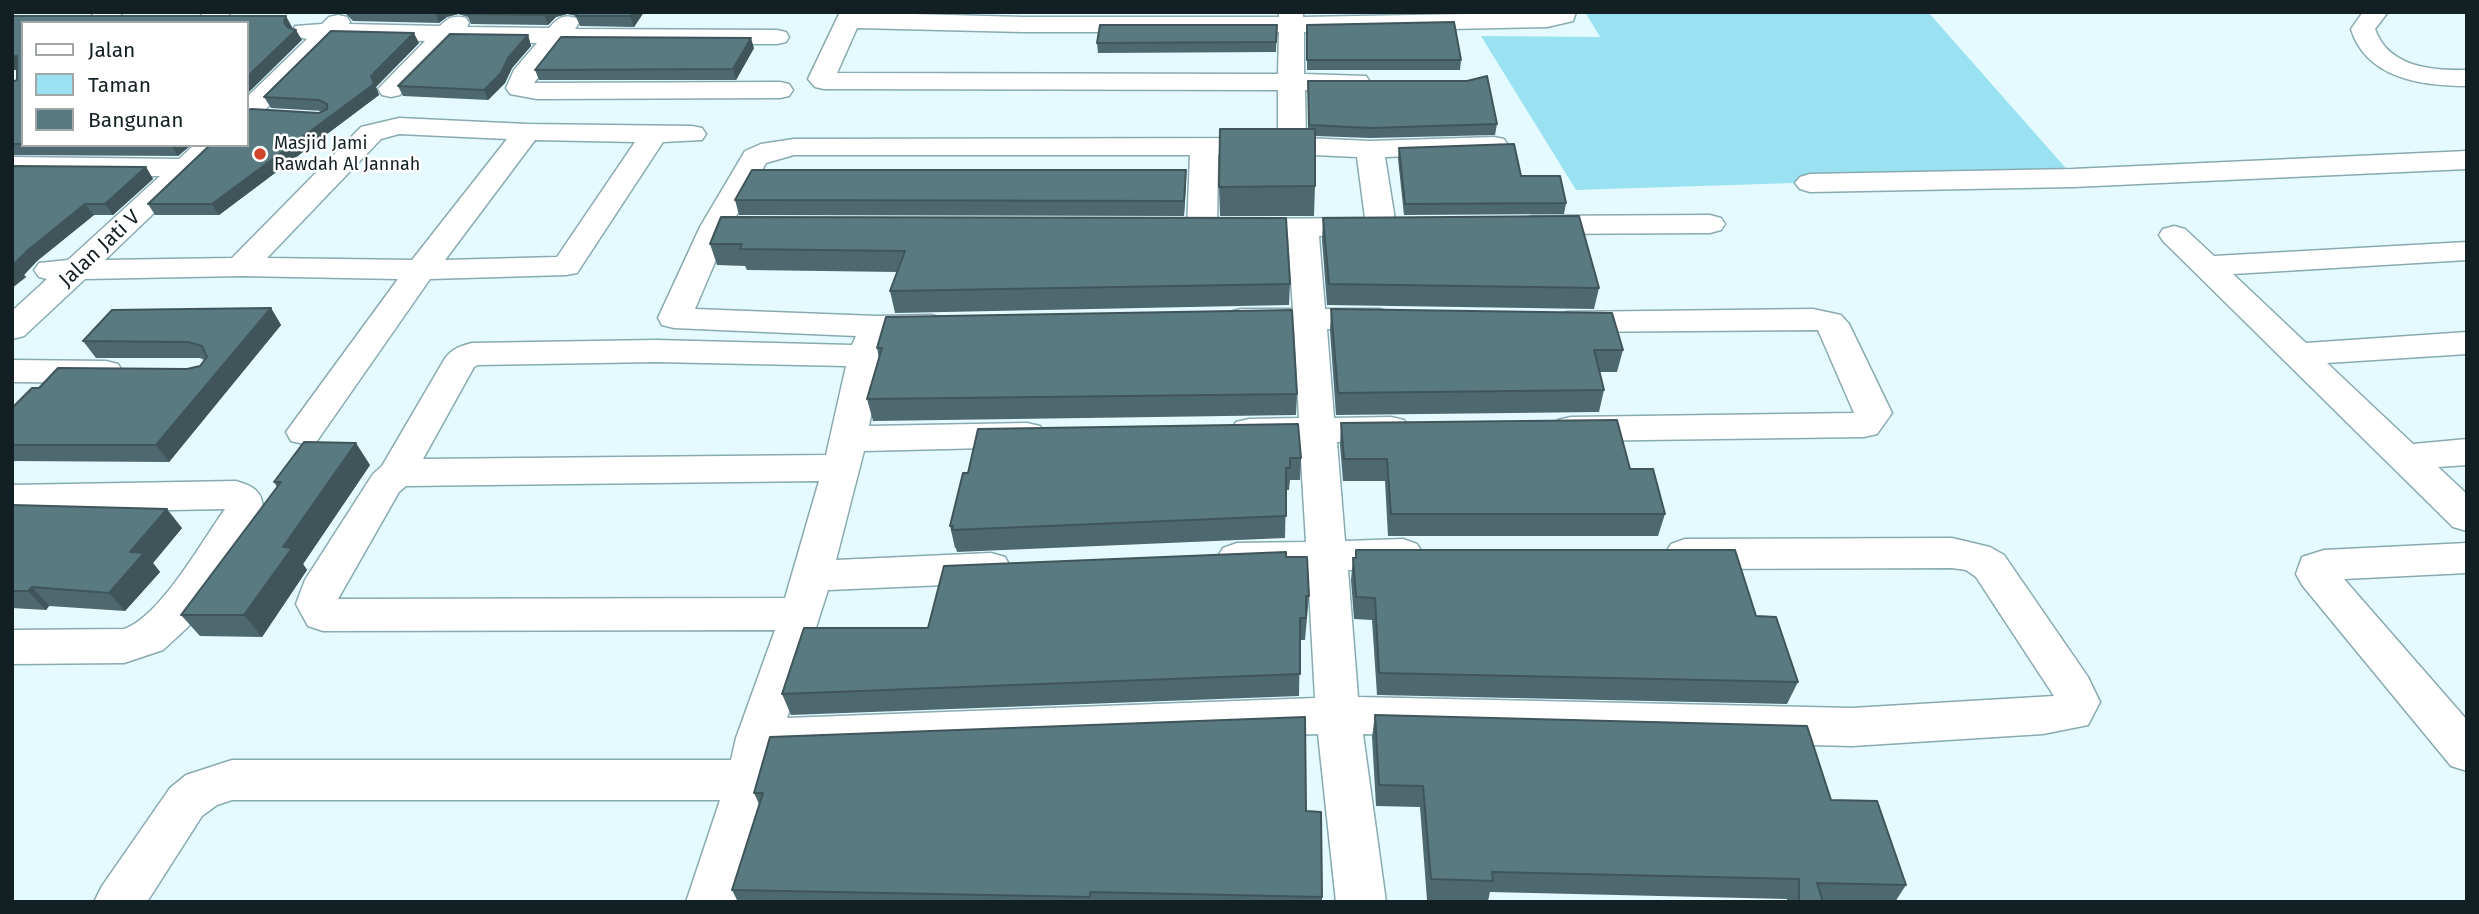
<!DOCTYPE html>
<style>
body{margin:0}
#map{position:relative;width:2479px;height:914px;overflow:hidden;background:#e4fafe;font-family:"Fira Sans",sans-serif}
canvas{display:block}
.frame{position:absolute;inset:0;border:14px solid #132023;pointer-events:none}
.legend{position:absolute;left:21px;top:21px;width:228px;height:126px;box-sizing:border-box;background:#fff;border:2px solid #a1a6a7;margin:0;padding:9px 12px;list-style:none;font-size:21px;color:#132023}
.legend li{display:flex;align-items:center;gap:14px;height:35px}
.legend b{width:35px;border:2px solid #a1a6a7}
</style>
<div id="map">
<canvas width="2479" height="914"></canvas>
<div class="frame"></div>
<ul class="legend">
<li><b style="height:9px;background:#fff"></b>Jalan</li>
<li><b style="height:19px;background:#9ae2f1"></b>Taman</li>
<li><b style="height:19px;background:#5a7a81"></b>Bangunan</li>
</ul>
</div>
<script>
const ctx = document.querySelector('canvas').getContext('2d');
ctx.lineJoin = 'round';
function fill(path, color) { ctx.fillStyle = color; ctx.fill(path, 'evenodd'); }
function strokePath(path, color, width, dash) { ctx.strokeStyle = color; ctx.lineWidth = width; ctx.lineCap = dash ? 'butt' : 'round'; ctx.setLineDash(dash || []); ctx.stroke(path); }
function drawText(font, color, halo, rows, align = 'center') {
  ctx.font = font + ' "Fira Sans",sans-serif'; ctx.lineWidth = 5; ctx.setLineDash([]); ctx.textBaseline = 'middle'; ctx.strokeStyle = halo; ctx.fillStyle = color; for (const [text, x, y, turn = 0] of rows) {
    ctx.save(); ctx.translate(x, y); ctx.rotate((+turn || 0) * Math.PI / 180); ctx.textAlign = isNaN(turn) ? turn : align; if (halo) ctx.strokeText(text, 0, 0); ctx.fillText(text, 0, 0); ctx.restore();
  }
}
fill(new Path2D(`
 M1585,12h343l143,162 -495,16 -95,-154 119,1z`), '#9ae2f1');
const street = new Path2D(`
 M95,12h28l-10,11h-28z
 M204,12h27l-10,11h-27z
 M840,12l183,5h256v-5h24v5l273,-5 -3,9 -26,6 -243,5v42l62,2 4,6 -4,6 -61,2 1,48 64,3 124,-4 10,2 4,6 -4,6 -10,2 -109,4 11,69 -4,6 -19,4h-54l6,73h54l12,3 4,7 -4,7 -12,3h-52l7,89 57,-1 13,3 5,9 -5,9 -13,3 -54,1 8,99 58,-2 14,5 6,10 -6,10 -14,5 -55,1 10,127 494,11 202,-12 -78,-119 -10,-7 -14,-2 -267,1 -14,-5 -6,-10 6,-10 14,-5 267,-1 38,9 14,8 84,122 12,25 -12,23 -45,9 -191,12 -489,-12 23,168h-50l-18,-168 -541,22 -41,146h-50l34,-102h-488l-15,5 -15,11 -55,86h-53l8,-16 68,-98 16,-13 46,-15h499l5,-22 39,-108 -452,1 -15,-5 -12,-22 9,-24 68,-106 9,-8 62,-106c7,-11 16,-14 28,-17l184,-3 196,5 4,-9 -182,-8 -12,-3 -4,-7 42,-91 45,-76 16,-7 33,-5 484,-1v-48l-454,-1 -9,-2 -7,-8zM857,28l166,4h256l-1,42 -441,-1zM1292,154l65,3 8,61 -127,1 -11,3 -4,6 4,6 11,3h50l5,72h-52l-12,3 -4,7 4,7 12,3h53l5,89 -50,1 -13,3 -5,9 5,9 13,3h51l6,99 -69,1 -14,5 -6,10 6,10 14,5 71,-2 7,127 -528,20 41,-128 163,-7 14,-4 6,-11 -6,-11 -14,-4 -155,7 28,-109 163,-4 13,-3 5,-9 -5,-9 -13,-3 -158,3 13,-70 7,-20 42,-1 12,-3 5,-7 -5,-7 -12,-3 -55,1 -181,-7 35,-82 36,-64 28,-8h396l-3,73 4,6 11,3 11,-3 4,-6 1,-73zM656,362l190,4 -20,89 -403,4 51,-92 4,-2zM819,481l-34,117 -447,1 61,-107 7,-6z
 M2363,12h25l-13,17c13,38 57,42 92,41v16c-46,0 -101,-8 -116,-57z
 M338,15l9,2 3,5 -1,2 91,2c8,-8 13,-11 26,-8l3,5 -2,4 82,1c9,-10 13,-14 27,-10l3,5 -4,6 202,1 9,2 3,5 -3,5 -9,2h-214l-29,39 246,-1 9,2 4,6 -4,6 -9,2 -243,1 -27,-5 -4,-6 8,-18 23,-27 -84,-2 -53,54 -9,2 -9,-2 -4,-6 47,-48 -90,-2 -78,79 -10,2v-23l60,-58 -12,-3 -3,-5 3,-5 27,-2 7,-7z
 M399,118l128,6 165,2 10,2 4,6 -4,6 -39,2 -86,131 -11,2 -136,4 -113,162 -13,3 -13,-3 -5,-9 112,-153 -157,-3 -156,3 -61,57 -12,3v-28l35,-32 -8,-2 -5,-7 5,-7 29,-3 92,-84 -148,-1v-18l167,2 15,-14h31l-120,115 127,-2 129,-131zM399,134l108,5 -95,121 -145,-2 114,-119zM535,140l100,2 -78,115 -112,3z
 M2467,151v18l-394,18 -263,5 -10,-3 -5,-6 5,-6 10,-3 263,-5z
 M1710,215l11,3 4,6 -4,6 -11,3 -178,1 -11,-3 -4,-6 4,-6 11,-3z
 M2174,226l11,3 29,27 253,-14v18l-234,14 73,69 161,-11v22l-140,9 86,81 54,-5v26l-29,2 29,27v37l-14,-4 -290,-286 -4,-6 4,-6z
 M1813,309l28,6 8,9 43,89 -15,21 -13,3 -293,4 -13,-3 -5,-9 5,-9 13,-3 283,-4 -36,-83 -251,2 -12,-3 -4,-7 4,-7 12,-3z
 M12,360l94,1 12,3 5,8 -5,8 -12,3 -94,-1z
 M236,481c17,5 27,10 27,29l-75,117 -25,23 -39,13 -112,1v-34l112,-1c36,-12 78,-88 101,-120l-213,4v-28z
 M2467,543v30l-123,6 123,141v51l-16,-5 -149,-181 -6,-11 6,-17 22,-7z`);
strokePath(street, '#88aab1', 3);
fill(street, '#fff');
fill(new Path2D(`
 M344,12h300l-10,15 -54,-1 -4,-10 -9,-2 -11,3 -8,8 -77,-1 -3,-7 -10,-3 -11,3 -8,6 -86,-2z
 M1105,12h173l-2,2h-171z
 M1305,12h114l-113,2z
 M12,16l280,11 -1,1 11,12 -279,-17v122h168l-13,11 -166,-1v-73l5,-2v-11l-5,2z
 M1277,25l-1,27 -178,1 -1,-10z
 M1307,25l154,35 -1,10h-153z
 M528,35l3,11 -19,22 -7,15 -17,17 -85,-4 -5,-10z
 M419,43l-43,44 3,8 -160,120h-64l-7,-11 175,-93 -52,-3 -7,-11z
 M754,48l-18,32h-197l-4,-10z
 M1308,81l189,43 -2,11 -125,3 -55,-2v50l-1,30h-94l-1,-29 89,-58z
 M1399,148l122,28 45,27 -2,11 -160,1 -6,-56z
 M12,166l134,1 7,12 -40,36h-19l-57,46 -13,14 2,2 -14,11z
 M1186,170l-2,46 -445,-1 -4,-15z
 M1286,218l4,66 -1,21 -394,8 -5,-22 7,-19 -150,-2 -2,-4 -28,-1 -7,-21z
 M1323,218l276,70 -5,21 -267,-4 -5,-65z
 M271,308l10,17 -112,137 -157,-1v-53l27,-20 148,-19 13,-3 4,-6 -4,-2h-104l-13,-17z
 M1331,309l292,41 -6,22h-18l5,18 -5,22 -263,3 -6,-84z
 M877,348l420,46 -1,21 -423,6 -6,-22 12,-41z
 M1341,423l289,46 35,45 -7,22h-270l-3,-55h-42l-3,-36z
 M978,429l323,29 -1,22h-10l-1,10h-3l-1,48 -328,14 -1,-4h-1l-5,-22 18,-53z
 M370,465l-67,99 4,6 -45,67 -62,-1 -19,-21 96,-128 -3,-5z
 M12,505l170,23 -29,35 7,9 -35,39 -76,-5 -3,4 -34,-2z
 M1356,550l400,66 42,66 -11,22 -410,-9 -5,-75 -18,-1 -3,-39 2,-22h2z
 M1286,557l23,39 -4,44h-5l-1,56 -508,19 -9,-21 146,-66z
 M1375,715l456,85 75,85 -11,17h-108v-3l-297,-7 -2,9 -61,-1 -7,-93 -44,-1 -4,-69z
 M754,793l552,18 16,86v5h-584l-6,-12 27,-86z`), '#4d696f');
fill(new Path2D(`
 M435,12h22l1,2 -11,3 -8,6z
 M546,12h21v2l-11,3 -8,8 -4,-10z
 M633,12h11l-10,15 -4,-11z
 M286,16l6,11 -2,5 -6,-10z
 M296,30l6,10 -55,54v-17z
 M414,33l5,10 -43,44 3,8 -160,120 -7,-11 159,-128z
 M528,35l3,11 -19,22 -7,15 -17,17 -4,-10 24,-32z
 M751,38l3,10 -18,32 -3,-11z
 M17,56l6,11 -11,4v-14z
 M171,145h20l-13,11z
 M146,167l7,12 -40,36 -8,-11z
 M1186,170v15l-2,31v-15z
 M85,204l9,11 -57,46 -13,14 2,2 -14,11v-20l1,-3 15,-15z
 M271,308l10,17 -112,137 -13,-17z
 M356,443l14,22 -67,99 4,6 -45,67 -18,-22 39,-68z
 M167,509l15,19 -29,35 7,9 -35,39 -16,-18 21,-41z
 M32,587l17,19 -3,4 -18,-19z`), '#3f555a');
const building = new Path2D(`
 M466,12h80l-2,3 -77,-1z
 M577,12h56l-3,4h-54z
 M12,16h274l-2,6 3,5 9,3 -49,47v-54h-224v121h-11v-62l5,-2v-24l-5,1z
 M1454,22l7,38h-154v-35z
 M1100,25h177l-1,17 -179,1z
 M331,31l83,2 -43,43 3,8 -162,120h-64l62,-59h37v-35l5,-1 67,4 8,-4v-5l-8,-4 -55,-3z
 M450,34l78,1 -20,23 -7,15 -17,17 -86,-4z
 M561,37l190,1 -18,31 -198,1z
 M1487,76l10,48 -126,4 -62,-3 -1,-44h159z
 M1220,129h95v57l-96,1z
 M1514,144l7,32h39l6,27 -161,1 -6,-56z
 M12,166l134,1 -41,37h-20l-57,46 -15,15h4l-5,3z
 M752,170h434l-2,31 -449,-1z
 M1579,216l20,72 -270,-4 -6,-66z
 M721,217l565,1 4,66 -400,7 15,-40 -165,-2 2,-5h-32z
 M271,308l-115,137h-144v-37l20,-20h7l19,-20 129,1 13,-3 7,-9 -5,-11 -14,-4 -105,-1 29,-31z
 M1331,309l281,4 11,37h-29l10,40 -266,3z
 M1292,310l5,84 -430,5 15,-51h-5l9,-31z
 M1617,420l13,49h23l12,45h-274l-4,-55h-43l-3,-36z
 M1298,424l3,34h-11v10h-4v48l-334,14 1,-4h-3l13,-53h5l10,-44z
 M304,442l52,1 -73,104 9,1 -48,67h-63l100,-133h-7z
 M12,505l155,4 -37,43 14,1 -35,40 -77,-6 -4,4h-16z
 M1356,550h379l21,66 20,1 22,65 -419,-9 -4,-75 -19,-1 -3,-39h3z
 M1286,552v5h21l2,39h-3v22h-6v56l-518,20 22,-66h124l16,-62z
 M1375,715l432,11 24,74 46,1 29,84 -89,-2 6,19h-24v-23l-307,-7 1,9 -62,-2 -8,-93 -44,-1z
 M1305,717l1,94 15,1 1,85 -232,-5v5l-358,-7 31,-97h-9l16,-56z`);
fill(building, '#5a7a81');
strokePath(building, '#3f555a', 2);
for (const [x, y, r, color] of [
 [260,154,7,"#d1452f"]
]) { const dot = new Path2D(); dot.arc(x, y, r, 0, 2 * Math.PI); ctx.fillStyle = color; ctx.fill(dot); strokePath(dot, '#fff', 2.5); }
drawText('18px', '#132023', '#fff', [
 ["Masjid Jami",274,144],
 ["Rawdah Al Jannah",274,165]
], 'left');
drawText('21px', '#132023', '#fff', [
 ["Jalan Jati V",100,249,-43]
]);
</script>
